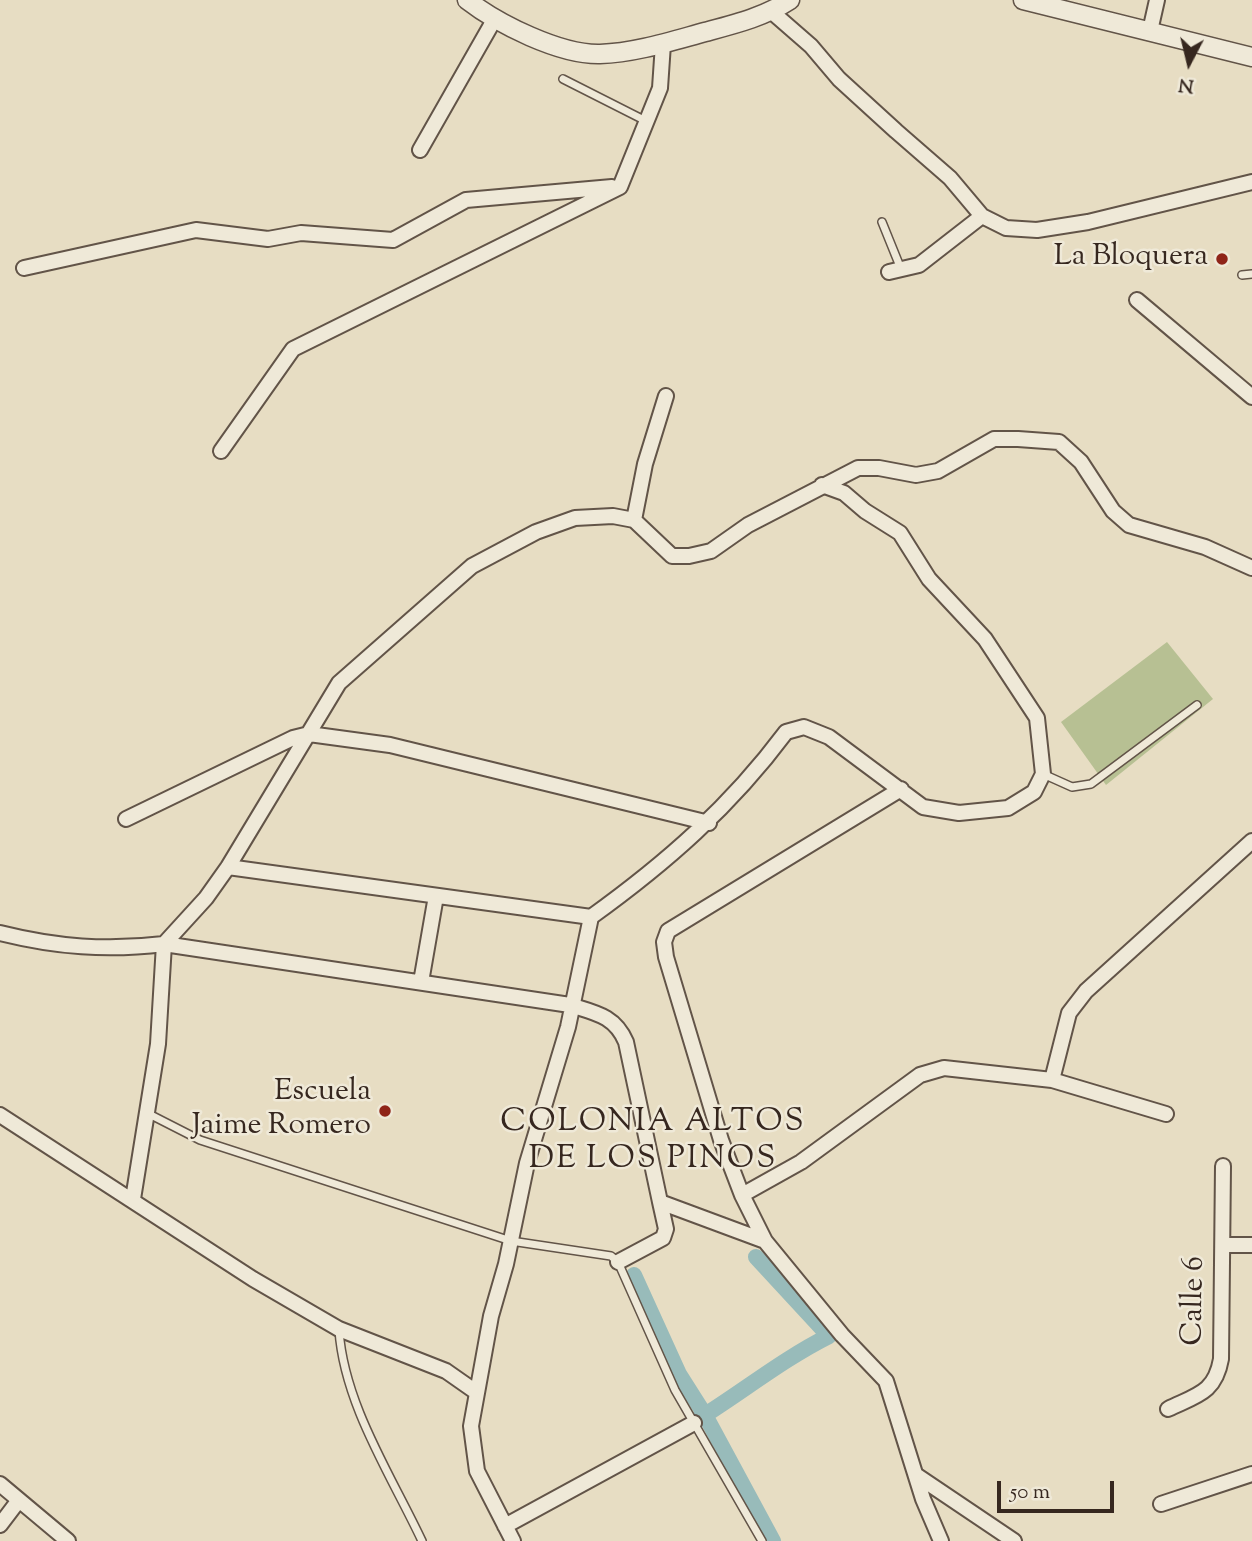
<!DOCTYPE html>
<style>
body{margin:0}
#map{position:relative;width:1252px;height:1541px;overflow:hidden;background:#e7ddc3;font-family:"Sorts Mill Goudy",serif}
canvas{display:block}
.north{position:absolute;left:1154px;top:28px;width:70px;height:70px;-webkit-text-stroke:5px #efe9d8;paint-order:stroke;rotate:187deg;font-size:19px;font-weight:700;line-height:28px;text-align:center;color:#36271f}
.north::after{content:'';display:block;margin:auto;width:24px;height:32px;background:#36271f;clip-path:polygon(50% 0,100% 100%,50% 72%,0 100%)}
.scale{position:absolute;left:997px;top:1481px;width:117px;height:32px;box-sizing:border-box;border:4px solid #36271f;border-top:0;padding-left:9px;font-size:21px;line-height:24px;white-space:nowrap;color:#36271f;-webkit-text-stroke:5px #efe9d8;paint-order:stroke}
</style>
<div id="map">
<canvas width="1252" height="1541"></canvas>
<div class="north">N</div>
<div class="scale">50 m</div>
</div>
<script>
const ctx = document.querySelector('canvas').getContext('2d');
ctx.lineJoin = 'round';
function fill(path, color) { ctx.fillStyle = color; ctx.fill(path, 'evenodd'); }
function strokePath(path, color, width, dash) { ctx.strokeStyle = color; ctx.lineWidth = width; ctx.lineCap = dash ? 'butt' : 'round'; ctx.setLineDash(dash || []); ctx.stroke(path); }
function drawText(font, color, halo, rows, align = 'center') {
  ctx.font = font + ' "Sorts Mill Goudy",serif'; ctx.lineWidth = 5; ctx.setLineDash([]); ctx.textBaseline = 'middle'; ctx.strokeStyle = halo; ctx.fillStyle = color; for (const [text, x, y, turn = 0] of rows) {
    ctx.save(); ctx.translate(x, y); ctx.rotate((+turn || 0) * Math.PI / 180); ctx.textAlign = isNaN(turn) ? turn : align; if (halo) ctx.strokeText(text, 0, 0); ctx.fillText(text, 0, 0); ctx.restore();
  }
}
fill(new Path2D(`
 M1167,642l46,57 -107,86 -45,-63z`), '#b7c093');
strokePath(new Path2D(`
 M634,1275l45,99 26,41c41,-26 80,-57 124,-79l-73,-79
 M697,1420l8,-5 68,126`), '#98bbba', 16);
const service = new Path2D(`
 M563,79l83,42
 M882,222l19,47
 M1242,275l10,-1
 M1043,774l29,13 19,-3 106,-79
 M147,1113l53,27 311,101 100,15 7,6 57,128 87,151
 M339,1330c5,74 52,145 83,211`);
const minor = new Path2D(`
 M772,12l39,34 28,33 57,52 54,47 32,38 24,12 31,2 51,-8 164,-40
 M1150,31l7,-31
 M420,150l74,-130
 M24,268l172,-38 72,9 33,-6 92,7 73,-40 146,-13
 M889,272l30,-7 63,-49
 M1137,300l115,97
 M221,451l72,-102 327,-162 40,-99 3,-44
 M634,520l11,-56 21,-68
 M901,789l-233,142 -4,11 2,15 55,183 21,55 23,46 77,94 44,46 37,118 18,42
 M126,819l167,-81 16,-4 81,11 319,78
 M228,867l363,50 -23,110 -41,136 -21,101 -15,52 -20,110 6,45 36,70
 M591,917c75,-54 139,-110 195,-185l18,-5 25,10 94,70 36,6 49,-5 26,-16 9,-18 -6,-56 -52,-79 -56,-60 -29,-46 -35,-22 -21,-18 -22,-8
 M0,933c56,14 107,18 164,11l406,61c26,8 45,11 56,37l34,160 105,39
 M421,982l15,-86
 M1052,1080l17,-67 17,-22 166,-150
 M0,1115l253,164 86,50 107,42 30,21
 M742,1195l59,-33 119,-87 24,-7 108,12 114,34
 M133,1199l25,-155 6,-100 42,-46 22,-31 111,-184 133,-117 64,-34 39,-14 38,-2 21,4 38,36h17l22,-5 37,-26 110,-57h21l37,7 22,-4 56,-32h24l41,3 22,20 32,49 16,14 76,22 47,21
 M1223,1245h29
 M618,1262l45,-24 3,-9 -6,-27
 M1168,1409c29,-14 47,-16 53,-50l2,-193
 M916,1475l98,66
 M0,1484l68,57
 M1161,1504l91,-30
 M0,1525l19,-25
 M505,1526l189,-103`);
const tertiary = new Path2D(`
 M467,0c31,24 93,55 133,54 35,-1 72,-13 105,-22 30,-8 59,-15 85,-32
 M1023,0l229,57`);
strokePath(service, '#625448', 10);
strokePath(minor, '#625448', 18);
strokePath(tertiary, '#625448', 21);
strokePath(service, '#efe9d8', 7);
strokePath(minor, '#efe9d8', 14);
strokePath(tertiary, '#efe9d8', 18);
for (const [x, y, r, color] of [
 [1222,259,7,"#8f2418"],
 [385,1111,7,"#8f2418"]
]) { const dot = new Path2D(); dot.arc(x, y, r, 0, 2 * Math.PI); ctx.fillStyle = color; ctx.fill(dot); strokePath(dot, '#efe9d8', 2.5); }
drawText('30px', '#36271f', '#efe9d8', [
 ["La Bloquera",1208,259],
 ["Escuela",371,1094],
 ["Jaime Romero",371,1128]
], 'right');
drawText('30px', '#36271f', '#efe9d8', [
 ["Calle 6",1196,1301,-89]
]);
ctx.letterSpacing = '2px';
drawText('32px', '#36271f', '#efe9d8', [
 ["COLONIA ALTOS",653,1125],
 ["DE LOS PINOS",653,1162]
]);
ctx.letterSpacing = '0px';
</script>
